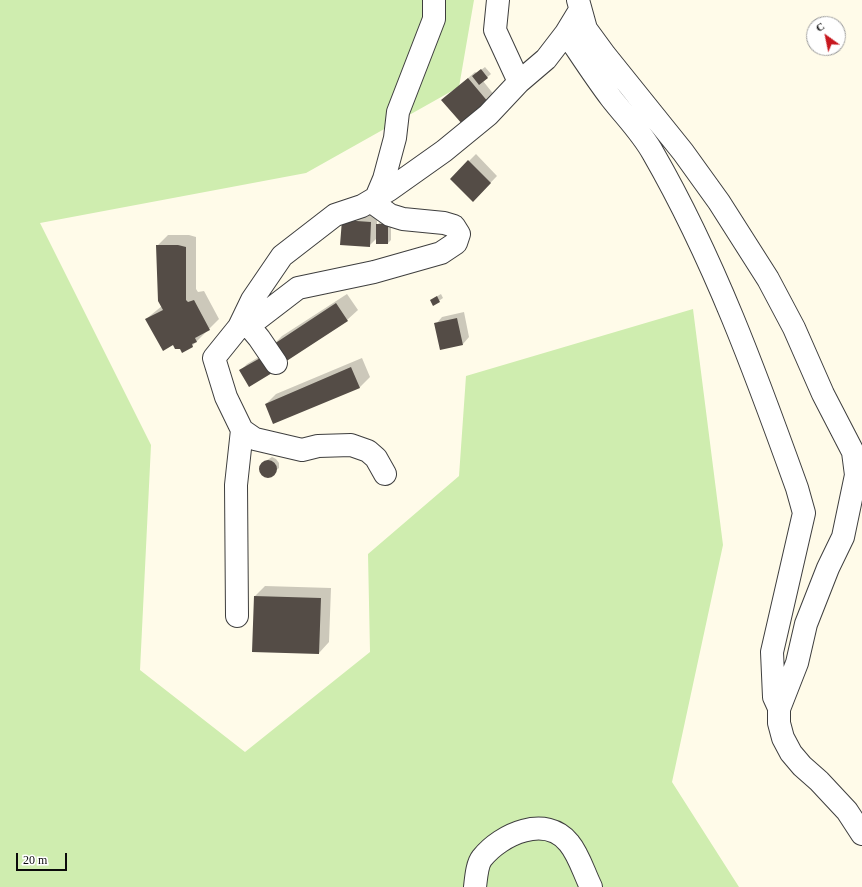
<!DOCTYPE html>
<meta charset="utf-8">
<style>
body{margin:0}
#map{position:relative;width:862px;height:887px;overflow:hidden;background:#fffbe9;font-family:Georgia,serif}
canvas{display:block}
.north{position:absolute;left:806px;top:16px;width:40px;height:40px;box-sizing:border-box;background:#fff;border:1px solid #9d9d9d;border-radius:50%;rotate:327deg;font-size:11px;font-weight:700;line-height:16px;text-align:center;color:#0b0b0b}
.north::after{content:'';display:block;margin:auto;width:14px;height:18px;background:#c7171e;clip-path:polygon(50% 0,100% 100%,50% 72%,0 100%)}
.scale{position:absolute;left:16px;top:853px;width:51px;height:18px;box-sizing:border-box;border:2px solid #0b0b0b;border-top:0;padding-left:5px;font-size:12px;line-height:14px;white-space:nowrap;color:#0b0b0b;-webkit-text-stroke:3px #fff;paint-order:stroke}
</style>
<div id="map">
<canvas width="862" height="887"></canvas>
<div class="north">С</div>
<div class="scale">20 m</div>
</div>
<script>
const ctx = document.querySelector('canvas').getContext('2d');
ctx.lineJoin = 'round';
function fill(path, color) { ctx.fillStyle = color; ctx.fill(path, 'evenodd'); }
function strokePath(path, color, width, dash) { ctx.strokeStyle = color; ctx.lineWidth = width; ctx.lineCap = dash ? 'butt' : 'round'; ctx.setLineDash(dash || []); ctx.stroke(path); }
fill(new Path2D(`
 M0,0h474l-15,87 -153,86 -266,50 111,222 -11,225 105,82 125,-100 -2,-98 91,-78 7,-100 227,-67 30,236 -51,237 67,105h-739z`), '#cfedaf');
fill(new Path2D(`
 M485,67l6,7 -8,7 12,15 -6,6 -46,-2 32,-28 2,1z
 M476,154l21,22 -24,25 -22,-22z
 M350,214l27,1v10l3,-3 11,-1v19l-3,3 -11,-5 -8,8 -28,-2z
 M168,235h21l7,2v52l2,3 6,-1 15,28 -27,27 -11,2 -35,-29 16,-13 -5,-60z
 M347,294l11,16 -11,10 -75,26 10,-10z
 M441,294l2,4 -10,7 1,-7z
 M464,312l5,25 -6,7 -27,-20 6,-7z
 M269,351l9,15 -37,4 6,-6z
 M362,358l8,19 -10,10 -86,36 -8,-19 10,-10z
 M272,457l4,2 3,4v5l-10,8h-5l-4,-7 1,-5z
 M265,586l66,2 -2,54 -10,11 -66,-2 2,-55z`), '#0003');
fill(new Path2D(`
 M481,69l7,9 -9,7 -7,-9z
 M468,78l21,25 -26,22 -22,-25z
 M468,160l23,23 -18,19 -23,-23z
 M342,220l29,2 -1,25 -30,-2z
 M376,224h12v20h-12z
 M156,245h22l8,2v53l2,2 6,-2 16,30 -15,8 2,4 -5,2 1,3 -11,6 -2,-4h-5l-2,-4 -10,6 -18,-32 18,-9 -5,-9z
 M437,296l3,6 -7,4 -3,-6z
 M336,303l12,18 -66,43 -11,-18z
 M457,318l6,27 -23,5 -6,-27z
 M262,357l10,16 -23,14 -10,-17z
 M351,367l9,21 -87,36 -8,-20z
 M259 469a9 9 0 1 1 18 0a9 9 0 1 1-18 0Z
 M254,596l67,2 -2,56 -67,-2z`), '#544c46');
const minor = new Path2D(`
 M498,0l-3,30 24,52
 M578,0l8,29 19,26 78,97 36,50 49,77 26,49 29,66 30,58 3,23 -13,62 -15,31 -22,56 -9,39 -18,46v14l4,15 8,15 11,13 17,15 28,30 15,23
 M580,10l-14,23c15,22 29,44 45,65 14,18 31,35 42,55 61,106 103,221 144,335l7,25 -32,139 2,45 5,11
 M243,319l12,2 43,-33 76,-16 67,-19 15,-10 3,-9 -5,-8 -10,-3 -41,-4 -13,-4 -14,-10v-7l8,-19 11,-41 3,-26 36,-93v-19
 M243,319l16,19 17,25
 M242,430l13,9 47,11 16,-4 33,-1 17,6 8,7 9,16
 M237,616l-1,-131 6,-55 -16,-33 -12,-39 25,-31 13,-27 30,-44 53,-41 27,-9 27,-16 55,-39 44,-36 31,-33 27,-23 20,-26
 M475,887c1,-8 2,-23 7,-29 19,-24 64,-44 87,-15 10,12 15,30 22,44`);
strokePath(minor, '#3e3e3e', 24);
strokePath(minor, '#fff', 22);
</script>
